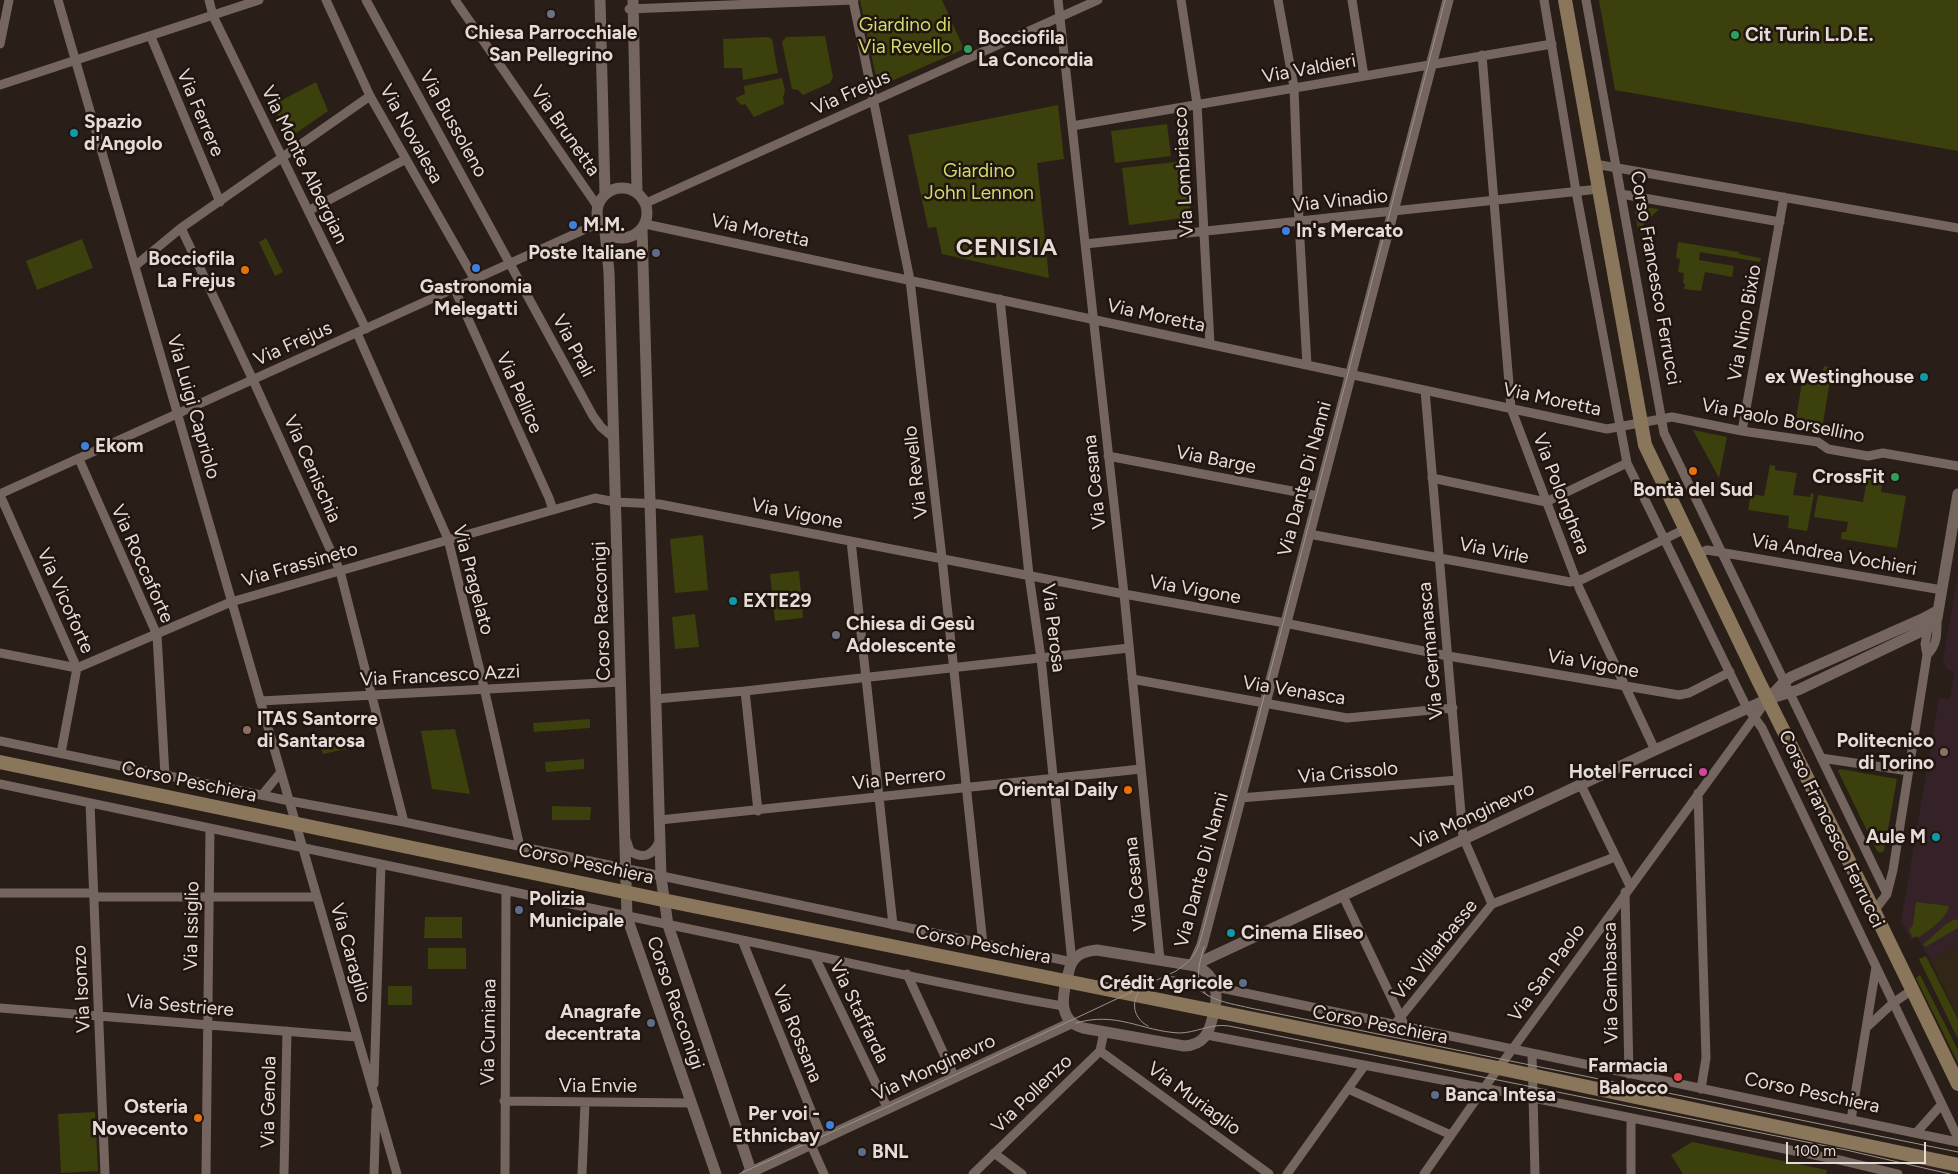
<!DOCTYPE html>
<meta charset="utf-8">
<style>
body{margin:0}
#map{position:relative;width:1958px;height:1174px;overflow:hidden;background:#2a1e18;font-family:Figtree,sans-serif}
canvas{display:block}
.scale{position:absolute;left:1786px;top:1142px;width:140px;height:22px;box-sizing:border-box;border:2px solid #e5dcd8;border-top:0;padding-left:6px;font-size:15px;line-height:18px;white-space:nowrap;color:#e5dcd8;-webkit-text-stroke:4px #21150f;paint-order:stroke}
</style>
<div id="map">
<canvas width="1958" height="1174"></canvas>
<div class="scale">100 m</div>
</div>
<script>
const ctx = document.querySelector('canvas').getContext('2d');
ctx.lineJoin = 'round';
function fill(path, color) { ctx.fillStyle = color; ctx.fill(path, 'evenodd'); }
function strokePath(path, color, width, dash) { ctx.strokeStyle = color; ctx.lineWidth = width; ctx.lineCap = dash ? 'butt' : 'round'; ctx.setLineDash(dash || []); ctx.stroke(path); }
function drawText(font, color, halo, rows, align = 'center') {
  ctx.font = font + ' Figtree,sans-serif'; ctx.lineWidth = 5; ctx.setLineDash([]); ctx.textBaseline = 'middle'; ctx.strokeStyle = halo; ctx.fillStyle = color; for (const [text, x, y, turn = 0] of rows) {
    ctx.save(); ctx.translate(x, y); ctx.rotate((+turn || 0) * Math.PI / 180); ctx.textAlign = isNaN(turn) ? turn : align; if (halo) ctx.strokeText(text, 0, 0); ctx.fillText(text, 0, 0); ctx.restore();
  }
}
fill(new Path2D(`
 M1954,948l4,1v68l-28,-57z`), '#322618');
fill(new Path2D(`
 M1958,574v375l-4,-1 -24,12 -13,-23 -6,3 -10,-19 38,-223 11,1 4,-25v-2l-7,-3 -4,-9z`), '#352228');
fill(new Path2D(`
 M860,0h82l22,49 -86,38z
 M1599,0h359v151l-343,-61z
 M825,36l8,41 -3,6 -27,12 -5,-5 -6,-1 -10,-47 4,-5z
 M768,37l4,2 6,34 -35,7 -1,-12h-18l-1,-29z
 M782,78l3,13 -2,6 1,7 -30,13 -9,-13 -4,1 -6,-7 10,-4 -1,-8z
 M316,82l12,29 -39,27 -16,-33z
 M1058,105l6,54 -27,4 12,115 -107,-24 -6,-27 -8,1 -20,-93z
 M1167,124l4,32 -56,7 -4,-32z
 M1184,161l7,56 -62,8 -7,-57z
 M1634,206l25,3 -21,21z
 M266,238l17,34 -8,4 -16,-34z
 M82,239l11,29 -56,22 -11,-29z
 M1678,242l61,10v2l22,4 -1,4 -60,-10 -1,8 35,6 -2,11 -27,-5 -4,19 -17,-2 1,-5 -2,-1 1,-10 -6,-1 2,-13 -4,-1z
 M1824,366l8,2 -10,61 -27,-4 7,-43 6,1 14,-10z
 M1693,430l34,7 -8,41z
 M1770,465l5,1v4l22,3 -4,22 17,2 1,-4 3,1 -7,37 -19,-3 1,-12 -41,-6 3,-16 13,2z
 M1869,468l15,3 -3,21 25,4 -9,52 -56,-9 1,-7h4l2,-10 -34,-5 4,-22 45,7z
 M703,535l5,55 -33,3 -5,-54z
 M799,571l4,47 -28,3 -5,-47z
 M695,614l4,33 -24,2 -3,-32z
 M590,719v9l-56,4 -1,-9z
 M455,729l15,65 -38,-5 -11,-58z
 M340,734l6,15 -23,5 -5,-16z
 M584,759v10l-38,3 -1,-10z
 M1840,769l57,10 -13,72 -4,2 -3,-2 -39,-80z
 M552,806l39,1 -1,13h-38z
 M1916,902l33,4c-2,13 -20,24 -31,32l-1,-2 -4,2 -4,-8 4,-5z
 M425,917h37v21h-38z
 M1958,919v9l-33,19 -2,-3c13,-8 20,-22 35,-25z
 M428,948h38v21h-38z
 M1926,956l32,63v20l-39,-80z
 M1920,975l38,75v13l-42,-85z
 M388,986h24v19h-24z
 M95,1112l3,59 -37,2 -3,-59z
 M1692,1142l135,28 -1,4h-143l-12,-19z`), '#3b400c');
strokePath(new Path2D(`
 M58,0l339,1174
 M209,0l4,16 153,313
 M326,0l44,96 105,184
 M366,0l227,416 8,11 13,11
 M455,0l143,207
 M853,0l57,280 32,278 41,386
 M1058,0l66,594 36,366
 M1181,0l16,104 13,240
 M1278,0l16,87 5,135 8,143
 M1352,0l12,76
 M1544,0l32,191 51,272 119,243 16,22 196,410
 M1586,0l78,433 223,461
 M629,9l225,-9
 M151,37l69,165
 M0,44l9,-44
 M1482,55l29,353 69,182 75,160
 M0,85l259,-85
 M1072,126l480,-82
 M1595,164l363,64
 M1621,194l159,28
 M646,203l452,-203
 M308,211l98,-52
 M645,224l962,205 65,-12 70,14 76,11 10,7 40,7 15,-3 75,13
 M181,228l72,152 87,191 64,251
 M1085,244l514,-55
 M135,266l46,-38 189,-132
 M455,290l94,208 4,12
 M357,333l91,206 34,140 38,168
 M1425,390l38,447 29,67
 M1742,431l42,-234
 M1108,456l210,40
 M79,459l78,176 8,140
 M1432,478l114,24 81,-39
 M0,494l599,-271
 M0,495l77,173 -16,85
 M1309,534l261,48 13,-3 102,-50
 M851,541l42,384
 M1697,554l10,-4 235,40
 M0,653l77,15 154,-66 364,-104 20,4 44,2 465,90 161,29 163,33 231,39 10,-2 41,-21
 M1927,655l-2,-11 4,-21
 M1132,679l215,39 106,-10
 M745,691l13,120
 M656,699l89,-8 384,-43
 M260,701l361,-19
 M0,741l290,60 114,21 668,140 -31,-304 -12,-83 -29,-276
 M1821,758l88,13
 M0,784c247,52 495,104 742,156 107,22 213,48 321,66
 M1581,785l49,101
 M1698,793l8,265 -5,31
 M262,795l19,-23
 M1240,798l218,-18
 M90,803l15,371
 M660,820l481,-51
 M627,842l3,9c13,9 23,4 29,-9
 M1625,892l4,182
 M0,893h94
 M1343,896l60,126
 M94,897h223
 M1874,911l13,-17 6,-24 34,-215c11,-11 10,-22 10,-37
 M742,940l81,200
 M814,955l74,154
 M907,974l48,104
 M1216,987l742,155
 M0,1008l357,29
 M1395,1024l97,-120 123,-47
 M1867,1027l26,-24 19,-13
 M1207,1035l277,53 360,73 54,13
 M1100,1051l169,123
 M1532,1054l3,120
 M374,1084l7,-220
 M1348,1089l103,46
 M504,1101l187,2
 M1851,1120l25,-153
 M1916,1133l26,-29
 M811,1145l13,29
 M994,1153l28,21
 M206,1174l4,-346
 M284,1174l3,-143
 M374,1174l2,-64
 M505,1174l1,-284
 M582,1174l3,-71
 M973,1174l127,-123 4,-19
 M1287,1174l78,-109
 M1424,1174l60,-86 283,-388
 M1631,1174v-56`), '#75655f', 9);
strokePath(new Path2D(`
 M600,0l5,194
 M633,0l4,192
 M597 213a25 25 0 1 1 50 0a25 25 0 1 1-50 0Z
 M642,229l19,648 7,48 84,249
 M605,232l4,40 18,645 89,257
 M1768,699l16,-17 7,-5 131,-58 15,-8
 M1097,950l99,16c22,10 23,29 17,50 -4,17 -9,29 -29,30l-101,-18c-29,-8 -19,-40 -13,-61 5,-13 15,-16 27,-17z
 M1193,965l9,-20 246,-945
 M1194,965l461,-215 113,-51 30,-9 130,-62 7,-6 2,-4 21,-124
 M747,1174l324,-151`), '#75655f', 11);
strokePath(new Path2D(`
 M1565,0l80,445 114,237 115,229 84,173
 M0,762l663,138 835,168 460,97`), '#8a765a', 14);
strokePath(new Path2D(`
 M1204,947c-5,17 -11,35 4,49
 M1165,977c19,-3 31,13 46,20 12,6 27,8 39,11l708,144
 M1143,987c-13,12 -11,31 5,39
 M1076,1023c41,-12 65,8 103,10 17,0 32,-10 50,-7l617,124 104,24
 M739,1174l148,-67 289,-136c19,-13 21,-19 27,-40l242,-931`), '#9c928d', 1);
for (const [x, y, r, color] of [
 [551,14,5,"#6b7280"],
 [1735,35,5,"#2e9e5b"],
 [968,49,5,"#2e9e5b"],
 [74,133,5,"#0f9aa8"],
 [573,225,5,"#3f7fe0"],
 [1286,231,5,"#3f7fe0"],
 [656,253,5,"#5c6f8a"],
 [476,268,5,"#3f7fe0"],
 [245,270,5,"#e8710a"],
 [1924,377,5,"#0f9aa8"],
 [85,446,5,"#3f7fe0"],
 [1693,471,5,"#e8710a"],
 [1895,477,5,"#2e9e5b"],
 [733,601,5,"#0f9aa8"],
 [836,635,5,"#6b7280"],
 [247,730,5,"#8d6e63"],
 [1944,752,5,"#8d6e63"],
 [1703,772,5,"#d1479c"],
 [1128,790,5,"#e8710a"],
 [1936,837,5,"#0f9aa8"],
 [519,910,5,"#5c6f8a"],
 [1231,933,5,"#0f9aa8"],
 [1243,983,5,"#5c6f8a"],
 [651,1023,5,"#5c6f8a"],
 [1678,1077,5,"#e0444e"],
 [1435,1095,5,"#5c6f8a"],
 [198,1118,5,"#e8710a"],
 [830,1125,5,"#3f7fe0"],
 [862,1152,5,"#5c6f8a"]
]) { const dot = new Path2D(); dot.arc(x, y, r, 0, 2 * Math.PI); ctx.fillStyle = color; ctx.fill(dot); strokePath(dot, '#21150f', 2); }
drawText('19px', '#cfdd6a', '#21150f', [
 ["Giardino di",905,25],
 ["Via Revello",905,47],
 ["Giardino",979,171],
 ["John Lennon",979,193]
]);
drawText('bold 19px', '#e5dcd8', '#21150f', [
 ["Chiesa Parrocchiale",551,33,"center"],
 ["San Pellegrino",551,55,"center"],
 ["Cit Turin L.D.E.",1745,35],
 ["Bocciofila",978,38],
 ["La Concordia",978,60],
 ["Spazio",84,122],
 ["d'Angolo",84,144],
 ["M.M.",583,225],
 ["In's Mercato",1296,231],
 ["Poste Italiane",646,253,"right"],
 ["Bocciofila",235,259,"right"],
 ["La Frejus",235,281,"right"],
 ["Gastronomia",476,287,"center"],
 ["Melegatti",476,309,"center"],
 ["ex Westinghouse",1914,377,"right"],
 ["Ekom",95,446],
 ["CrossFit",1885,477,"right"],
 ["Bontà del Sud",1693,490,"center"],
 ["EXTE29",743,601],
 ["Chiesa di Gesù",846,624],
 ["Adolescente",846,646],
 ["ITAS Santorre",257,719],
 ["di Santarosa",257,741],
 ["Politecnico",1934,741,"right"],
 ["di Torino",1934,763,"right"],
 ["Hotel Ferrucci",1693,772,"right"],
 ["Oriental Daily",1118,790,"right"],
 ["Aule M",1926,837,"right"],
 ["Polizia",529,899],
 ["Municipale",529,921],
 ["Cinema Eliseo",1241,933],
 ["Crédit Agricole",1233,983,"right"],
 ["Anagrafe",641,1012,"right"],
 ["decentrata",641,1034,"right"],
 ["Farmacia",1668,1066,"right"],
 ["Balocco",1668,1088,"right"],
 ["Banca Intesa",1445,1095],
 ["Osteria",188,1107,"right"],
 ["Novecento",188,1129,"right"],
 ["Per voi -",820,1114,"right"],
 ["Ethnicbay",820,1136,"right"],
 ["BNL",872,1152]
], 'left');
drawText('19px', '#e5dcd8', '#21150f', [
 ["Via Valdieri",1309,69,-10],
 ["Via Frejus",851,93,-24],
 ["Via Ferrere",200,113,67],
 ["Via Bussoleno",453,124,61],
 ["Via Brunetta",565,131,55],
 ["Via Novalesa",411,134,61],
 ["Via Monte Albergian",304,165,64],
 ["Via Lombriasco",1184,172,-93],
 ["Via Vinadio",1340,201,-6],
 ["Via Moretta",760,231,12],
 ["Corso Francesco Ferrucci",1655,278,80],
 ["Via Moretta",1156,316,12],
 ["Via Nino Bixio",1745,323,-80],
 ["Via Frejus",293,344,-24],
 ["Via Prali",573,346,62],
 ["Via Pellice",519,393,66],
 ["Via Moretta",1552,400,12],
 ["Via Luigi Capriolo",193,407,74],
 ["Via Paolo Borsellino",1783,421,11],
 ["Via Barge",1216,460,11],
 ["Via Cenischia",312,469,66],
 ["Via Revello",916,472,-97],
 ["Via Dante Di Nanni",1305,479,-75],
 ["Via Cesana",1095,482,-96],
 ["Via Polonghera",1561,494,69],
 ["Via Vigone",797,514,11],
 ["Via Virle",1494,551,11],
 ["Via Andrea Vochieri",1834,555,10],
 ["Via Roccaforte",142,564,66],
 ["Via Frassineto",300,565,-16],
 ["Via Pragelato",473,580,75],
 ["Via Vigone",1195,590,10],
 ["Via Vicoforte",65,601,66],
 ["Corso Racconigi",602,611,-92],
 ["Via Perosa",1053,628,83],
 ["Via Germanasca",1431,651,-95],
 ["Via Vigone",1593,664,10],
 ["Via Francesco Azzi",440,676,-3],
 ["Via Venasca",1294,691,9],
 ["Via Crissolo",1348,773,-5],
 ["Via Perrero",899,779,-6],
 ["Corso Peschiera",189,782,12],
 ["Via Monginevro",1473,816,-25],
 ["Corso Francesco Ferrucci",1831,829,64],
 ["Corso Peschiera",586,864,12],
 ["Via Dante Di Nanni",1202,870,-75],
 ["Via Cesana",1136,884,-96],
 ["Via Issiglio",192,926,-89],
 ["Corso Peschiera",983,945,11],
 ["Via Villarbasse",1435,950,-51],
 ["Via Caraglio",350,953,74],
 ["Via San Paolo",1547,973,-54],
 ["Via Gambasca",1611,983,-91],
 ["Via Isonzo",82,989,-93],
 ["Corso Racconigi",675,1003,71],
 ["Via Sestriere",180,1006,5],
 ["Via Staffarda",859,1012,64],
 ["Corso Peschiera",1380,1025,11],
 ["Via Cumiana",489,1032,-89],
 ["Via Rossana",797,1034,68],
 ["Via Monginevro",934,1068,-25],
 ["Via Envie",598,1086],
 ["Corso Peschiera",1812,1093,12],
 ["Via Pollenzo",1032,1094,-44],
 ["Via Muriaglio",1194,1099,36],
 ["Via Genola",269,1102,-89]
]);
ctx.letterSpacing = '1px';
drawText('bold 24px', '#e5dcd8', '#21150f', [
 ["CENISIA",1007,248]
]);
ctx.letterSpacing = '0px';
</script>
